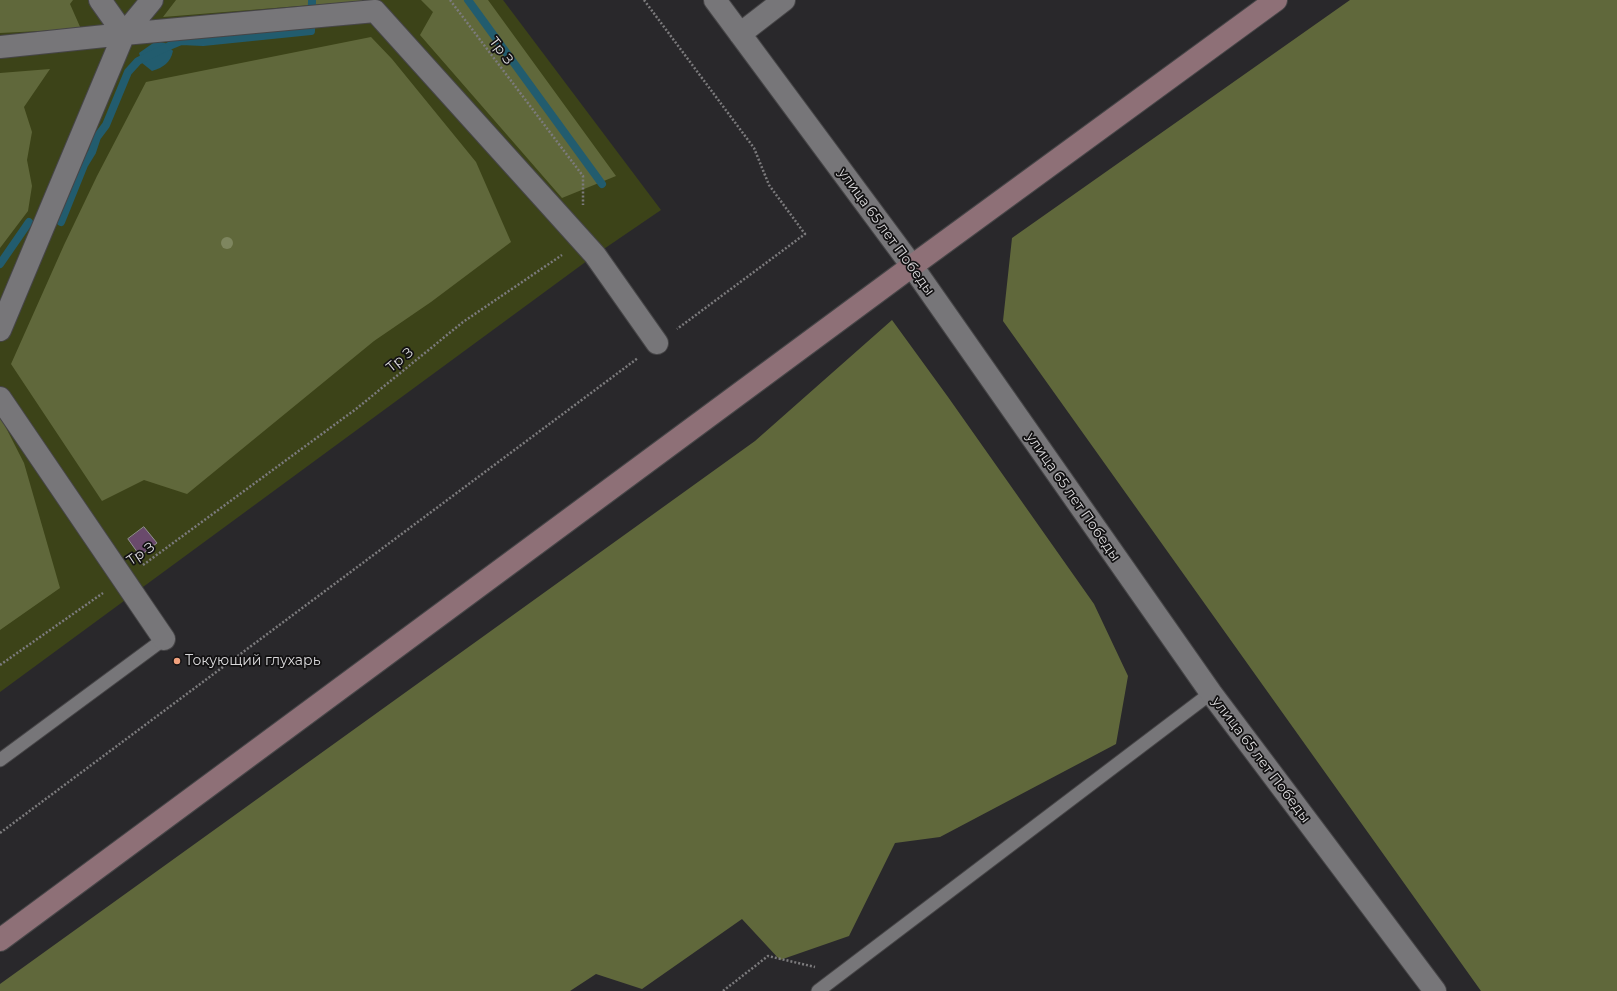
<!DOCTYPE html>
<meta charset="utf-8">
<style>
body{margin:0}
canvas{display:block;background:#29282b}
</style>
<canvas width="1617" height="991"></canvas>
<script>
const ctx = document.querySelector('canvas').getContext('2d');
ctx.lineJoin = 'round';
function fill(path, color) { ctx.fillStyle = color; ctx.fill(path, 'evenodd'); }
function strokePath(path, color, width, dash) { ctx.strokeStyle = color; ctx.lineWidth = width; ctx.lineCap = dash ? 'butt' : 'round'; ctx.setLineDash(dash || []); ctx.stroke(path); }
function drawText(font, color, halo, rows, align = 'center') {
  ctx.font = font + ' Montserrat,sans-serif'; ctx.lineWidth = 3.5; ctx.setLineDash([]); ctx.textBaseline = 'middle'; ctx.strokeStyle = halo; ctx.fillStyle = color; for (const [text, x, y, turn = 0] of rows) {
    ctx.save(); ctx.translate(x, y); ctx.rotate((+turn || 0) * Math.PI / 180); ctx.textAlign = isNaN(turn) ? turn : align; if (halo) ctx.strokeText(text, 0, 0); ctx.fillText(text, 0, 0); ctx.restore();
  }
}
fill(new Path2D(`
 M0,0h503l158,210 -66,45 -595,437z`), '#3c4318');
fill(new Path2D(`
 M0,0h73l-3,4 11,25 -81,4z
 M176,0h186v1l-199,16z
 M421,0h67l128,176 -54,22 -142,-163 13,-23z
 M1350,0h267v991h-136l-478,-670 9,-83z
 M371,37l21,22 84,103 35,80 -80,60 -57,39 -187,153 -43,-14 -42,21 -91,-137 53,-119 33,-69 49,-94z
 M50,69l-26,38 8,25 -5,28 5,26 -4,25 -28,37v-175z
 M892,320l56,77 146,207 34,72 -12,68 -176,93 -45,6 -46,93 -69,24 -38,-41 -100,70 -46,-15 -26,17h-570v-7l755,-543z
 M0,416l24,47 36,125 -60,42z`), '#60683b');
fill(new Path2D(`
 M156,41l9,2 8,8c-3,12 -9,16 -21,20l-10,-8 -3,-10z`), '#225c6e');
strokePath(new Path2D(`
 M468,0l134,184
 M61,222l23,-57 8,-13 5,-15 9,-12 22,-53 10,-11 31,-15 12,-5 22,1 108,-11 1,-30
 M0,264l29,-42`), '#225c6e', 8);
const building = new Path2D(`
 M144,527l13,16 -17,13 -12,-17z`);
fill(building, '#6a4a6c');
strokePath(building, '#918f91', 1);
const lane = new Path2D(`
 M0,760l164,-121
 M818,991l393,-298`);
const street = new Path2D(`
 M715,0l197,266 299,427 224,298
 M124,34l28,-34
 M740,34l44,-34
 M0,47l124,-13 -24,-34
 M0,330l124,-296 251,-23 220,244 62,88
 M0,398l164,241`);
const secondary = new Path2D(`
 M0,940l912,-674 364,-266`);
strokePath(lane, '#464547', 15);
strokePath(street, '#464547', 24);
strokePath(secondary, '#464547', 24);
strokePath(new Path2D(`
 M450,0l133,176v29
 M644,0l110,148 15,37 36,49 -128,95
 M143,565l213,-156 107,-87 99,-67
 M0,665l103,-72
 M0,833l638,-475
 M723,991l45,-35 47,11`), '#7c7b7d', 2.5, [2, 2]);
strokePath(lane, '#777679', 13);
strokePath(street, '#777679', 22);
strokePath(secondary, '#8e7077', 22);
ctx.fillStyle = '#7e865f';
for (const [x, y] of [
 [227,243]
]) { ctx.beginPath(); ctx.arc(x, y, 6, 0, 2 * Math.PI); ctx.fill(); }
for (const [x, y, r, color] of [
 [177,661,4,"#f1a17d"]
]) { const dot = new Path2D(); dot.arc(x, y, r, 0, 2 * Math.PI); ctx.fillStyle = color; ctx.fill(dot); strokePath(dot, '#121112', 1.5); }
drawText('14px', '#dad9db', '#121112', [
 ["Тр З",501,51,53],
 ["улица 65 лет Победы",886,232,54],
 ["Тр З",400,360,-39],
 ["улица 65 лет Победы",1073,497,55],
 ["Тр З",141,554,-34],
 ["улица 65 лет Победы",1261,760,53]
]);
drawText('14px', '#dad9db', '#121112', [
 ["Токующий глухарь",185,661]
], 'left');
</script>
